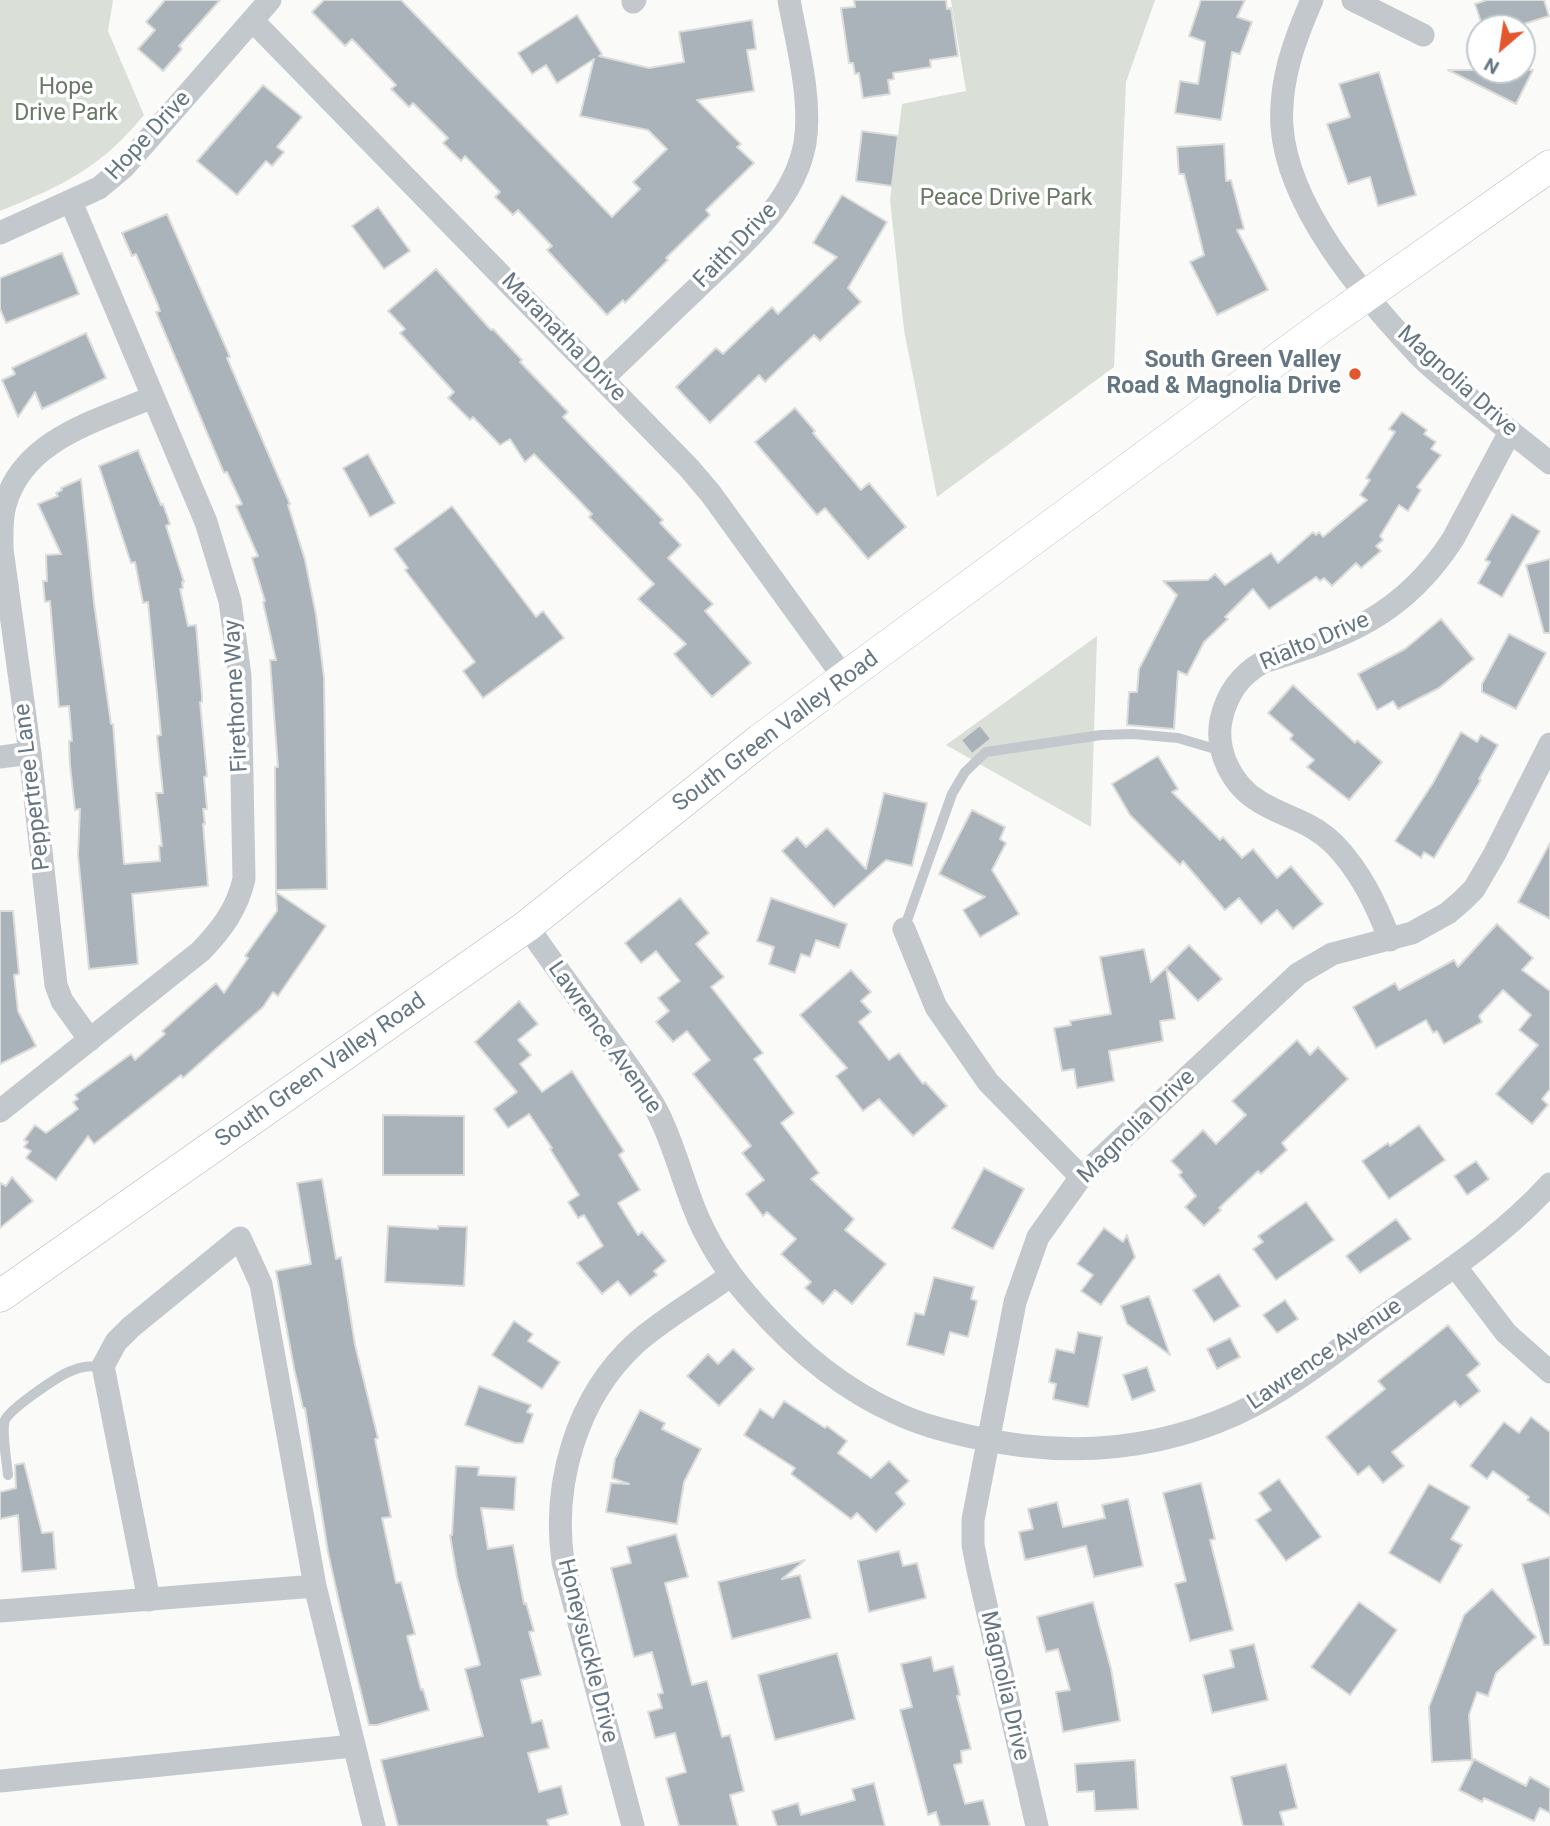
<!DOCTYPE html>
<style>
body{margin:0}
#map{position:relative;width:1550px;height:1826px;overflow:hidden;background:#fafaf8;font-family:Roboto,sans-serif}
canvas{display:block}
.north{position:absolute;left:1466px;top:14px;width:70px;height:70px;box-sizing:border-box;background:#fff;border:2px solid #c1c8cd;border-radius:50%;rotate:209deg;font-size:19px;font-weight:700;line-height:28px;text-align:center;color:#657683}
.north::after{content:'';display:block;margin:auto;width:24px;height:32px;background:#e4572e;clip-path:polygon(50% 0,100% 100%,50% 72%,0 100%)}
</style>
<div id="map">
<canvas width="1550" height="1826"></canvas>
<div class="north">N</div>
</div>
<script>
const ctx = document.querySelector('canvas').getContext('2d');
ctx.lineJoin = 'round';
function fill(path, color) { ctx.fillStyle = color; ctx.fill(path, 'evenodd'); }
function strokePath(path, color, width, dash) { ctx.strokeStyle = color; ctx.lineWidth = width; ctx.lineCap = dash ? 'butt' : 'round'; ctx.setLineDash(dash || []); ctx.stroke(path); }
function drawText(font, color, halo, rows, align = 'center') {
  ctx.font = font + ' Roboto,sans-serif'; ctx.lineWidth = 7; ctx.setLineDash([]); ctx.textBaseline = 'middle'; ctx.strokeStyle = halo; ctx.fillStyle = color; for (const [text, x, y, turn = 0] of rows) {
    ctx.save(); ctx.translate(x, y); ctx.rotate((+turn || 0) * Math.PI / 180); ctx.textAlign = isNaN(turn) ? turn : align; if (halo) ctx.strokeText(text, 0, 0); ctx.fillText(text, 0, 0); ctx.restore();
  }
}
fill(new Path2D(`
 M0,0h113l-5,31 36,84c-45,54 -80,70 -144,96z
 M951,0h204l-29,82 -12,285 -177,130 -33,-167 -14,-130 12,-96 64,-13z
 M1097,636l-6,191 -145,-82z`), '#dadfd7');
const building = new Path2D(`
 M165,0h55l-41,46 3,3 -19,22 -25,-22 17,-19 -9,-8z
 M324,0h77l211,217 28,-28 -7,-7 34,-33 -19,-19 -68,-14 14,-57 -37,24 -11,-18 -14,9 -14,-21 59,-38 25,39 -3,2 50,12 35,-6 -5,-30 73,-12 4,29 -9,1 7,41 -57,9 44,44 -4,3 17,16 -48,47 4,5 -44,43 2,2 -43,43 -2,-3 -16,15 -60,-65 5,-4 -34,-36 -5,5 -18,-18 5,-5 -35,-36 -4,5 -18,-18 5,-5 -35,-35 -4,4 -18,-18 5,-4 -44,-46 -7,7 -33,-34z
 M854,0h92l1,9 4,-1 7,48 -28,4 1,7 -38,6 1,6 -6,1 2,14 -27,4 -4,-25 -4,1 -2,-11h-4l-8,-55 14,-1z
 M1201,0h44l-8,17 15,5 -12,32 -8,-2 -11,68 -46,-7 5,-32 18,3 7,-42 -16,-6z
 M1487,0h57l5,16 -38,12h-28l-8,-24z
 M1448,70h85l-17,34z
 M1379,72l37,123 -38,11 -8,-29 -22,7 -21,-60 23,-7 -11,-33z
 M263,85l39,32 -25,30 7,5 -12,14 -6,-5 -29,34 -40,-34z
 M862,131l36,5 -6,50 -36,-5z
 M1224,144l2,37 5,-1 13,49 -7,1 31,60 -51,25 -27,-53 14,-7 -20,-81h-5l-2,-27z
 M842,195l45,27 -39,66 13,14 -41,39 -6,-6 -49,47 -6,-7 -49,48 -34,-36 40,-39 7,6 49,-47 6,7 59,-57 -24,-14z
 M378,207l32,44 -26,18 -32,-43z
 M167,214l63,143 -3,1 63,146 -2,1 17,55 11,55 8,63 3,211 -51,1 -1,-123h3l-8,-107h6l-13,-58 2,-1 -13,-43 6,-2 -22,-50 6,-2 -15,-32 -3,1 -68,-161 4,-1 -2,-6 -22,-51 -4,2 -10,-23z
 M62,253l17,41 -73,29 -6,-14v-31z
 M436,269l55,61 2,-1 29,31 -2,2 48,50 -5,5 100,103 -3,3 21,22 -13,13 45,46 -8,7 46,52 -39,34 -38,-43 12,-10 -48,-45 16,-15 -65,-67 3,-3 -58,-60 -9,8 -15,-23 -10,6 -27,-28 -3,3 -22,-22 6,-6 -54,-59 5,-4 -17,-18z
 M86,333l20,45 -64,31 -7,-17 -17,25 -16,-37 13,-6 -3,-6z
 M795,408l20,23 -2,2 48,57 8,-7 37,44 -38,32 -43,-51 -8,7 -62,-73z
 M1402,412l25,18 -3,4 12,8 -5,7 10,6 -24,32 4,3 -13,21 -9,-6 -19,31 3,4 -7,6 5,5 -20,17 -5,-5 -24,23 -8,-8 -4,3 -4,-4 -47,32 -16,-20 -28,28 3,2 -24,23 -17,33 -9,-4 -4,58 -47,-4 2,-33h8l2,-23 38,-74 -14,-14 45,-1 7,-6 10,11 46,-32 7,10 35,-31 3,3 3,-3 4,5 44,-37 -7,-5 10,-15 -4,-2 29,-46 -6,-3z
 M138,450l23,55 2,-1 7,20 -4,2 18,56h-2l1,6 -3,1 8,37 8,-1 6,71v6h-2l7,74 -3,1 3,32h-4l2,15h-2l5,62 -76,8 6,70 -49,5 -11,-114 2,-46 -5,1 -5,-45 -1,-24h3l-3,-35 -10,1 -9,-106 -5,1 -2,-21h4l-1,-26 15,-1 -23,-50 20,-8 -2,-3 6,-3 -1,-2 20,-9 13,124 17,121h2l11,140 36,-3 -1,-15h3l-6,-53h7l-6,-57 4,-1 -13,-133 -5,1 -8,-41 -4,1 -32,-97z
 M368,454l27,49 -25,14 -27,-49z
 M452,506l84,111 7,-6 21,27 -81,60 -20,-27 12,-9 -70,-92 3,-2 -14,-19z
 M1512,514l28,17 -38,66 -24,-14 12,-21 -5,-2z
 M1550,559v74h-6l-18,-68z
 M1441,619l33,40 -35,29 -41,21 -5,-8 -16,9 -19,-36 47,-25z
 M1509,634l37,19 -30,56 -34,-17v-8z
 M1293,685l62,58 2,-3 25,22 -33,38 -42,-33 7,-7 -24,-21 3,-4 -25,-22z
 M980,725l11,14 -19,15 -11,-14z
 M1461,732l16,10 4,-7 17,10 -19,34 2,1 -47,78 -10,-6 -3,6 -26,-17 38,-58z
 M1158,756l20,33 -6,3 48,48 3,-3 19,21 11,-9 24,29 14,-12 32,38 -30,25 -16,-19 -16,14 -22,-26 -14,12 -42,-49 -3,4 -50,-50 -18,-31z
 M884,793l43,10 -15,63 -26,-6 -52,47 -52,-56 15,-14 9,10 21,-19 39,41z
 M972,810l33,17 -5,12 6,4 -14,27 27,44 -39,23 -17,-27 22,-13 -46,-23z
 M1550,843v76l-32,-17z
 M276,892l50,34 -48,70 -5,-4 -10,15 -80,71 -2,-3 -87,69 -6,-8 -32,44 -30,-22 5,-7 -7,-4 4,-5 -4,-2 11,-15 11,8 32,-24 -5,-7 5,-3 -3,-4 56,-41 4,6 30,-26 -3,-3 54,-48 8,10 24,-35 -3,-2 32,-45z
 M680,898l29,35 -13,11 28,33 -13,10 52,66 -9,6 40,54 -13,10 38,50 -8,6 43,40 -9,11 41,34 -34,40 -17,-14 -12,14 -18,-16 6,-6 -30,-28 15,-15 -29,-27 -4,4 -17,-22 18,-14 -22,-27 9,-7 -58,-72 17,-14 -23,-29 -14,11 -17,-20 13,-11 -11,-13 22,-17 -24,-30 -15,12 -16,-20z
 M771,898l76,26 -8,24 -23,-8 -6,17 -9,-3 -6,19 -26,-9 5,-17 -17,-6z
 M0,911h13l6,63 -5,1 4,36 18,35 -36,18z
 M1497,924l36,34 -11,12 28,21v98l-8,10 6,6 -16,19 -36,-30 42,-49 -19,-15 12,-15 -28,-25 -24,26 3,6 -38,22 -7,-13 -4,2 -7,-13 -50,28 -23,-41 42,-24 4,7 55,-30 4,7z
 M1189,945l33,34 -24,22 -32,-33z
 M1144,949l7,33 15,-14 9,51 -15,2 3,20 -54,10 5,30 -37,7 -3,-19 -12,2 -8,-43 17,-3 -1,-4 41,-7 -11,-57z
 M851,970l20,22 -10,9 10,11 -12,10 30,38 10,-7 24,31 2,-2 22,24 -34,30 -34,-37 -16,12 -27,-35 11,-8 -47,-53z
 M519,1001l19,23 -20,16 13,15 -11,9 22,28 30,-21 52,80 -5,4 21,35 -22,13 20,32 4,-3 24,29 -12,10 3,4 -27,21 -12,-15 -16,13 -25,-31 26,-17 -19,-31 -6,3 -10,-16 11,-7 -29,-46 2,-1 -23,-34 -21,14 -14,-19 23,-17 -42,-50z
 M1297,1040l13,15 8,-8 30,32 -66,64 5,7 -26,24 -3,-3 -39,37 2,2 -17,16 -19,-19 11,-11 -17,-21 3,-3 -11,-11 32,-31 13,14 30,-29 -14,-14z
 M383,1115l81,1v59h-81z
 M1419,1125l26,35 -56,39 -27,-38 26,-18 2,3z
 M1476,1161l13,18 -22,16 -13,-19z
 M984,1168l40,21 -31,60 -41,-21z
 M12,1177l21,24 -33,27v-45l6,3z
 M322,1179l14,80 5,-2 14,88 23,93 -3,1 16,78 -9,1 14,65 5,-1 14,52 -8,2 14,54 2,-1 6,21 -52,15h-8l-28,-114 -13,-59 -23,-144h-2l-9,-40 -18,-97 35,-7 -14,-81z
 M1306,1202l28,38 -58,40 -23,-31 10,-7 -5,-6z
 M1396,1219l15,20 -51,34 -14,-17z
 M388,1226l50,3v-3l29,1 -3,59 -79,-4z
 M1104,1228l19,14 4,-7 8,22 -34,48 -20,-14 12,-16 -16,-11z
 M1219,1274l21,32 -26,16 -21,-32z
 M934,1277l40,10 -3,12 6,2 -9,36 -18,-5 -6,23 -37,-10 8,-32 9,2z
 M1149,1296l21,59 -43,-31 -6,-18z
 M1285,1300l13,19 -21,14 -14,-18z
 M514,1321l19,13 -5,7 32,21 -18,27 -50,-34z
 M1448,1325l32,39 -13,11 13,16 -20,16 -5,-6 -63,51 12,14 -21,17 -14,-17 -11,9 -32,-38 59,-48 -7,-8z
 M1078,1332l24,5 -14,70 -35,-8 3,-15 -7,-2 7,-33 18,4z
 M1230,1338l10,19 -23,12 -10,-20z
 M733,1349l21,20 -35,37 -32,-30 21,-22 10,10z
 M1147,1367l8,24 -23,9 -9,-25z
 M479,1386l52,19 -4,7 6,2 -10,29h-8l-50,-18z
 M784,1401l41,27 2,-2 20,15 -9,12 33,25 18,-17 20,20 -13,12 9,11 -29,28 -19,-19 -6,6 -60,-45 4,-6 -51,-33 16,-26 13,9z
 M640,1410l25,13 -3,6 39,20 -17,33 -7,42 -71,-12 5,-29 18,1 -17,-6 3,-19z
 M1531,1417l19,15v84l-23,-16 2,-3 -36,-26 -6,8 -17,-13 34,-44 15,11z
 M24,1463l18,70 11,-1 3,37 -34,3 -4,-57 -18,4v-27l16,-4 -1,-23z
 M456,1466l23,1 -1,8 38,2 -2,33 -33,-2 7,41 25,-4 11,59 2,-1 8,28 -5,1 12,43 -20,5 11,43 10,-3 7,28 -21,5 11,39 22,-6 7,28 -21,6 2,6h-151l-17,-66 102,-24 -18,-67 15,-4 -23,-88 -7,-42h2z
 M1279,1479l42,58 -35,24 -30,-41 15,-10 -12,-17z
 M1201,1483l14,56 -5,1 23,90 -43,11 -15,-57 11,-3 -23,-88z
 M1429,1484l41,23 -19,32 11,6 -22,38 -51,-30z
 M1128,1499l15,67 -49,11 -8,-31 -61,14 -6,-28 14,-3 -5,-20 29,-7 6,25 42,-9 -3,-13z
 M676,1534l12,43 -23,6 27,102 15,-4 15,56 8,-2 14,56 -14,4 8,31h-59l-13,-48 20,-6 -11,-39 -20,5 -7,-26 14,-4 -4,-14 5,-1 -11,-41 -18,5 -23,-89 20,-5 -4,-16z
 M899,1551l4,15 14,-3 9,35 -57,14 -11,-51z
 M1550,1557v88h-6l-22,-81z
 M805,1560l-23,19 18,-4 11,43 -79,21 -14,-57z
 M1492,1589l44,48 -40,36 -8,23 -11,-4 -8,23 3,45 -40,2 -3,-55 35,-92z
 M1093,1602l18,67 9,52 -57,11 -7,-40 14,-2 -12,-41 -12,3 -9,-35z
 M1359,1602l38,28 -47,65 -39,-28z
 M1254,1644l14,56 -56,13 -9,-38 31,-8 -4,-17z
 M837,1653l18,66 -80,21 -17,-65z
 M931,1657l3,14 19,-5 7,29 -3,1 14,53 -10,2 1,12 -8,2 11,39 18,-4 7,26h-50l-4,-14 -8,3 -28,-105 12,-3 -11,-43z
 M1474,1759l52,27 4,-9 20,11v25l-10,-5 -6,13 -50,-23 -2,4 -23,-12z
 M1135,1760l3,49 -43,2 -1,-20 -17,1 -2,-28z
 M1286,1764l11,44 -17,4 4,14h-41l-12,-49z
 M874,1783l11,43h-108l-5,-15 26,-8 3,12 54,-15 -3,-11z`);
fill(building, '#aab3b9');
strokePath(building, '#dcdcda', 2);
const secondary = new Path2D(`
 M0,1296l527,-370 233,-186 560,-412 230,-162`);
strokePath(secondary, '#b3babf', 33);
strokePath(new Path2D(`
 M904,929l48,-135 13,-22 21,-20 115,-17 32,-1 45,4 44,13
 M8,1475c-1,-12 -7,-45 -3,-55 6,-12 53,-44 66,-49 10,-5 21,-5 32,-5`), '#c3c8cc', 10);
strokePath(new Path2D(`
 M1312,0c-18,41 -33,82 -30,127 6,80 80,167 133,224 14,16 32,29 48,42 29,24 58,47 87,70
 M1353,0l70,35
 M633,2l2,-2
 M253,21l436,447 22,26 134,185
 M0,233l99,-45 25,-21 146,-167
 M603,378c31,-29 61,-59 92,-88 43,-42 99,-85 110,-147 7,-44 -8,-99 -16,-143
 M0,757l30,-4
 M527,926c26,38 53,74 80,111 17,24 36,48 50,74 18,35 26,73 42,109 14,31 34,60 57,85 39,44 86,84 140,108 23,11 47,17 72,23 90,21 182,17 268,-22 53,-24 101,-64 148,-98 58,-41 118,-79 166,-132
 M904,929l32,78 52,75 93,95
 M1390,940c-14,-36 -29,-68 -56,-96 -25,-24 -48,-26 -74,-42 -28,-16 -45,-51 -39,-82 6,-27 19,-45 42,-58 83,-25 141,-47 190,-123l57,-107
 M90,1040l-28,-39 -6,-16 -26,-232 -28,-204c0,-15 -1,-30 3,-44 18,-66 92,-84 148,-108
 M0,1111l201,-160c21,-22 36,-42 43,-72l-4,-203 -10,-75 -24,-79 -135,-320
 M1455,1266l51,67 44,39
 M149,1600l-46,-234 13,-24 15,-15 109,-89 21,46 54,302 59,240
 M0,1611l315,-25
 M0,1781l353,-35
 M633,1826l-70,-264c-11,-78 13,-164 73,-219 29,-26 65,-45 95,-68
 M1037,1826l-59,-256 -5,-25v-25l42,-218 23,-65 43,-60 217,-203 34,-20 80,-21 36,-20 15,-13 11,-11 20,-34 56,-111`), '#c3c8cc', 23);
strokePath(secondary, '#fff', 32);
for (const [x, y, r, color] of [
 [1355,374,7,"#e4572e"]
]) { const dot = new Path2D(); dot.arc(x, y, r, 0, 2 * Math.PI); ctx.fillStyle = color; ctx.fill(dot); strokePath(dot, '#fff', 2.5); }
drawText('23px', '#687a64', '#fff', [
 ["Hope",66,88],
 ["Drive Park",66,114],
 ["Peace Drive Park",1006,199]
]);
drawText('23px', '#657683', '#fff', [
 ["Hope Drive",149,136,-47],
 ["Faith Drive",736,246,-46],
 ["Maranatha Drive",563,338,46],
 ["Magnolia Drive",1457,382,42],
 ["Rialto Drive",1315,642,-23],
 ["Firethorne Way",237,696,-93],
 ["South Green Valley Road",776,732,-37],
 ["Peppertree Lane",33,787,-97],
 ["Lawrence Avenue",604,1038,55],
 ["South Green Valley Road",321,1071,-35],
 ["Magnolia Drive",1137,1127,-44],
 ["Lawrence Avenue",1325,1355,-34],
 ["Honeysuckle Drive",587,1651,76],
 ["Magnolia Drive",1004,1686,77]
]);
drawText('bold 23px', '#657683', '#fff', [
 ["South Green Valley",1341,361],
 ["Road & Magnolia Drive",1341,387]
], 'right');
</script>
